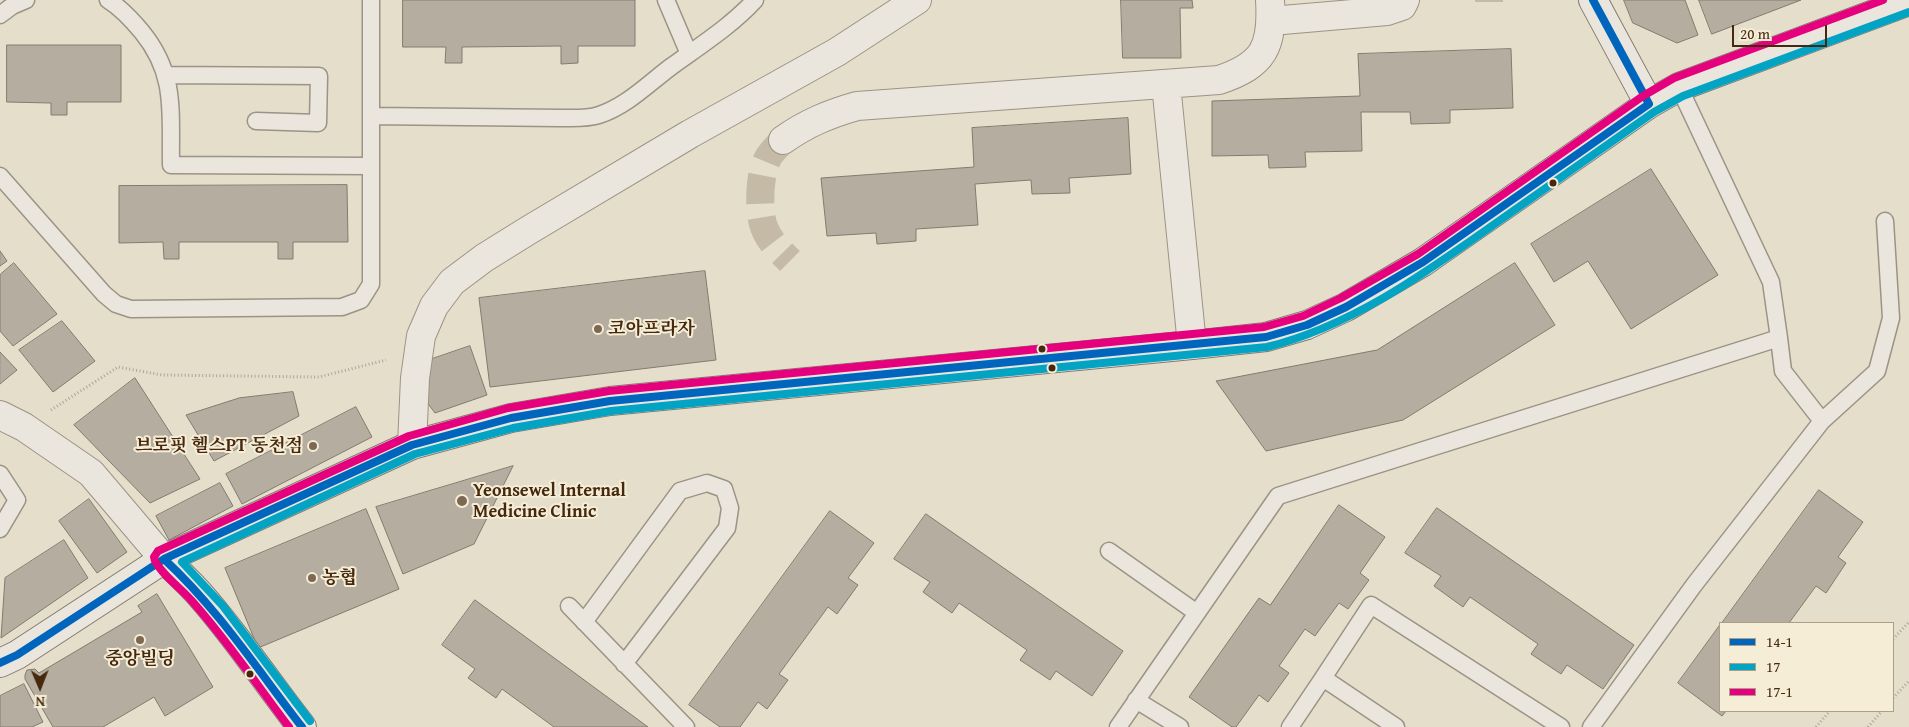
<!DOCTYPE html>
<meta charset="utf-8">
<style>
body{margin:0}
#map{position:relative;width:1909px;height:727px;overflow:hidden;background:#e5decb;font-family:"Gentium Book Plus",serif}
canvas{display:block}
.legend{position:absolute;left:1719px;top:622px;width:175px;height:90px;box-sizing:border-box;background:#f5edd6;border:1px solid #af9e86;margin:0;padding:6px 9px;list-style:none;font-size:15px;color:#45280f}
.legend li{display:flex;align-items:center;gap:10px;height:25px}
.legend b{width:25px;border:1px solid #af9e86}
.north{position:absolute;left:15px;top:662px;width:50px;height:50px;-webkit-text-stroke:4px #f5edd6;paint-order:stroke;rotate:179deg;font-size:14px;font-weight:700;line-height:20px;text-align:center;color:#45280f}
.north::after{content:'';display:block;margin:auto;width:18px;height:22px;background:#45280f;clip-path:polygon(50% 0,100% 100%,50% 72%,0 100%)}
.scale{position:absolute;left:1732px;top:25px;width:95px;height:22px;box-sizing:border-box;border:2px solid #45280f;border-top:0;padding-left:6px;font-size:15px;line-height:18px;white-space:nowrap;color:#45280f;-webkit-text-stroke:4px #f5edd6;paint-order:stroke}
</style>
<div id="map">
<canvas width="1909" height="727"></canvas>
<ul class="legend">
<li><b style="height:6px;background:#0065bd"></b>14-1</li>
<li><b style="height:6px;background:#03a3c4"></b>17</li>
<li><b style="height:6px;background:#e5007d"></b>17-1</li>
</ul>
<div class="north">N</div>
<div class="scale">20 m</div>
</div>
<script>
const ctx = document.querySelector('canvas').getContext('2d');
ctx.lineJoin = 'round';
function fill(path, color) { ctx.fillStyle = color; ctx.fill(path, 'evenodd'); }
function strokePath(path, color, width, dash) { ctx.strokeStyle = color; ctx.lineWidth = width; ctx.lineCap = dash ? 'butt' : 'round'; ctx.setLineDash(dash || []); ctx.stroke(path); }
function drawText(font, color, halo, rows, align = 'center') {
  ctx.font = font + ' "Gentium Book Plus","Noto Serif KR",serif'; ctx.lineWidth = 4; ctx.setLineDash([]); ctx.textBaseline = 'middle'; ctx.strokeStyle = halo; ctx.fillStyle = color; for (const [text, x, y, turn = 0] of rows) {
    ctx.save(); ctx.translate(x, y); ctx.rotate((+turn || 0) * Math.PI / 180); ctx.textAlign = isNaN(turn) ? turn : align; if (halo) ctx.strokeText(text, 0, 0); ctx.fillText(text, 0, 0); ctx.restore();
  }
}
const building = new Path2D(`
 M403,0h232v46h-57v17l-17,1v-18l-99,1v16h-17l1,-16h-43z
 M1121,0h71l1,8h-13l1,50h-58z
 M1624,0h61l13,35 -21,8 -44,-20z
 M1699,0h102l-89,34z
 M7,45h114v57h-54v13h-16v-12l-44,-1z
 M1511,49l2,59 -63,2v13l-39,1 -1,-12h-49l1,39 -57,1 1,15 -37,1 -1,-13 -56,1v-55l148,-5 -2,-42z
 M1128,118l3,56 -62,4 1,15 -38,1 -1,-14 -56,4 3,41 -62,4v12l-39,3 -1,-11 -49,3 -6,-58 153,-11 -2,-39z
 M1651,169l67,106 -87,54 -43,-68 -34,21 -23,-38z
 M347,185l1,57h-55v17h-15v-17h-99v17h-15l-1,-17 -44,1v-57z
 M0,251l7,10 -7,5z
 M14,263l43,51 -44,32 -13,-15v-56z
 M1515,263l40,62 -152,95 -137,31 -50,-70 161,-31z
 M705,271l11,89 -226,27 -11,-89z
 M62,321l33,40 -42,31 -34,-42z
 M470,346l17,49 -52,18 -12,-16 9,-38z
 M0,352l17,18 -17,14z
 M135,378l65,101 -50,24 -76,-78z
 M293,392l6,24 -85,45 -28,-46 53,-17z
 M356,407l16,30 -130,67 -16,-30z
 M513,466l-39,78 -71,30 -27,-67z
 M220,483l13,23 -64,34 -13,-24z
 M1819,490l44,32 -25,35 8,6 -20,30 -10,-7 -27,37h-67z
 M89,499l38,53 -30,21 -38,-52z
 M1339,505l46,32 -25,36 9,7 -21,29 -9,-6 -24,33 -10,-7 -26,37 10,7 -21,29 -9,-7 -23,32h-4l-43,-30 70,-99 11,7z
 M1437,508l197,137 -31,44 -36,-24 -6,9 -30,-20 7,-10 -68,-47 -7,10 -29,-21 7,-10 -36,-23z
 M366,509l33,80 -141,59 -33,-80z
 M830,511l44,32 -26,35 10,7 -21,29 -9,-7 -49,67 9,6 -21,29 -9,-7 -18,25h-20l-31,-22z
 M926,514l197,137 -31,45 -36,-25 -6,9 -30,-20 7,-10 -68,-47 -7,10 -29,-21 7,-10 -36,-23z
 M64,540l24,38 -87,60 4,-60z
 M157,594l56,93 -48,29 -11,-19 -51,30h-50l-28,-48v-4l2,-5 8,-1 4,4 103,-61 -4,-6z
 M475,600l97,71 76,56h-94l-52,-38 -6,9 -28,-20 7,-9 -33,-24z
 M1720,625v86h6l-4,5 -44,-33z
 M24,684l19,38 -11,5h-32v-31z`);
fill(building, '#b5aea0');
strokePath(building, '#837a6e', 1);
strokePath(new Path2D(`
 M1489,2v-2
 M783,140c-5,6 -12,12 -15,18 -9,15 -10,53 -4,69 5,14 16,24 26,34`), '#c5baa5', 28, [28, 14]);
const lane = new Path2D(`
 M108,0c13,8 24,20 34,32 35,43 28,80 29,133l200,1
 M666,0l23,54
 M0,15l12,-9 14,-6
 M166,75l153,1 -1,47 -62,-2
 M371,116l190,2c13,0 26,1 38,-3 28,-9 50,-32 73,-49 29,-21 59,-40 83,-66
 M0,176l104,118 12,10 15,5 211,-2 19,-7 10,-16v-284
 M1822,421l55,-50 14,-53 -6,-97
 M0,474l17,26 -17,29
 M1109,551l88,62
 M569,606l117,121
 M584,622l96,-131 27,-8 17,6 6,19 -3,20 -103,136
 M1323,678l48,-73 190,122
 M1136,700l44,27
 M1118,727l160,-231 501,-158 -8,-56 -92,-195
 M1290,727l33,-49 73,49
 M1591,727l103,-142 128,-164 -39,-50 -4,-33`);
const street = new Path2D(`
 M1271,21l116,-10 15,-5 3,-6
 M1166,84l26,261
 M783,140c24,-17 46,-26 74,-34l362,-26c45,-15 54,-33 51,-80
 M0,415l24,12 67,46 73,86
 M412,445l3,-67 6,-42 13,-30 18,-24 32,-24 45,-28 161,-96 147,-82 80,-52`);
const secondary = new Path2D(`
 M1593,0l56,104
 M164,559c13,12 26,24 38,38 36,41 66,87 100,130
 M0,663l17,-8 147,-96 248,-114 99,-27 99,-17 582,-56 74,-8 41,-12 39,-18 77,-45 226,-158 30,-17 230,-86`);
strokePath(lane, '#9b9385', 19);
strokePath(street, '#9b9385', 30);
strokePath(secondary, '#837a6e', 30);
strokePath(new Path2D(`
 M51,410l67,-43 44,8 157,2 67,-17
 M1893,639l16,-17
 M1893,698l16,-17
 M1816,727l14,-16
 M1868,727l14,-16`), '#aca69b', 3, [1, 2.5]);
strokePath(lane, '#eae6dd', 16);
strokePath(street, '#eae6dd', 28);
strokePath(secondary, '#eae6dd', 28);
strokePath(new Path2D(`
 M164,559c54,50 93,110 138,168
 M0,663l17,-8 147,-96 248,-114 99,-27 99,-17 656,-64 41,-12 39,-18 77,-45 226,-158 -56,-104`), '#0065bd', 8);
strokePath(new Path2D(`
 M310,721l-87,-115 -41,-44 233,-108 98,-26 98,-17 656,-64c85,-21 158,-74 229,-124 53,-37 105,-74 158,-111l29,-16 226,-84`), '#03a3c4', 8);
strokePath(new Path2D(`
 M289,727c-32,-42 -62,-87 -98,-127 -8,-10 -36,-31 -37,-43l4,-6 251,-115 99,-28 101,-17 655,-64 39,-11 38,-18 77,-44 225,-158 31,-18 209,-78`), '#e5007d', 8);
for (const [x, y, r, color] of [
 [1553,183,4.5,"#45280f"],
 [598,329,5,"#7d6851"],
 [1042,349,4.5,"#45280f"],
 [1052,368,4.5,"#45280f"],
 [313,446,5,"#7d6851"],
 [462,501,6,"#7d6851"],
 [312,578,5,"#7d6851"],
 [140,640,5,"#7d6851"],
 [250,674,4.5,"#45280f"]
]) { const dot = new Path2D(); dot.arc(x, y, r, 0, 2 * Math.PI); ctx.fillStyle = color; ctx.fill(dot); strokePath(dot, '#f5edd6', 2); }
drawText('bold 18px', '#45280f', '#f5edd6', [
 ["코아프라자",608,329],
 ["브로핏 헬스PT 동천점",303,446,"right"],
 ["Yeonsewel Internal",473,491],
 ["Medicine Clinic",473,512],
 ["농협",322,578],
 ["중앙빌딩",140,659,"center"]
], 'left');
</script>
